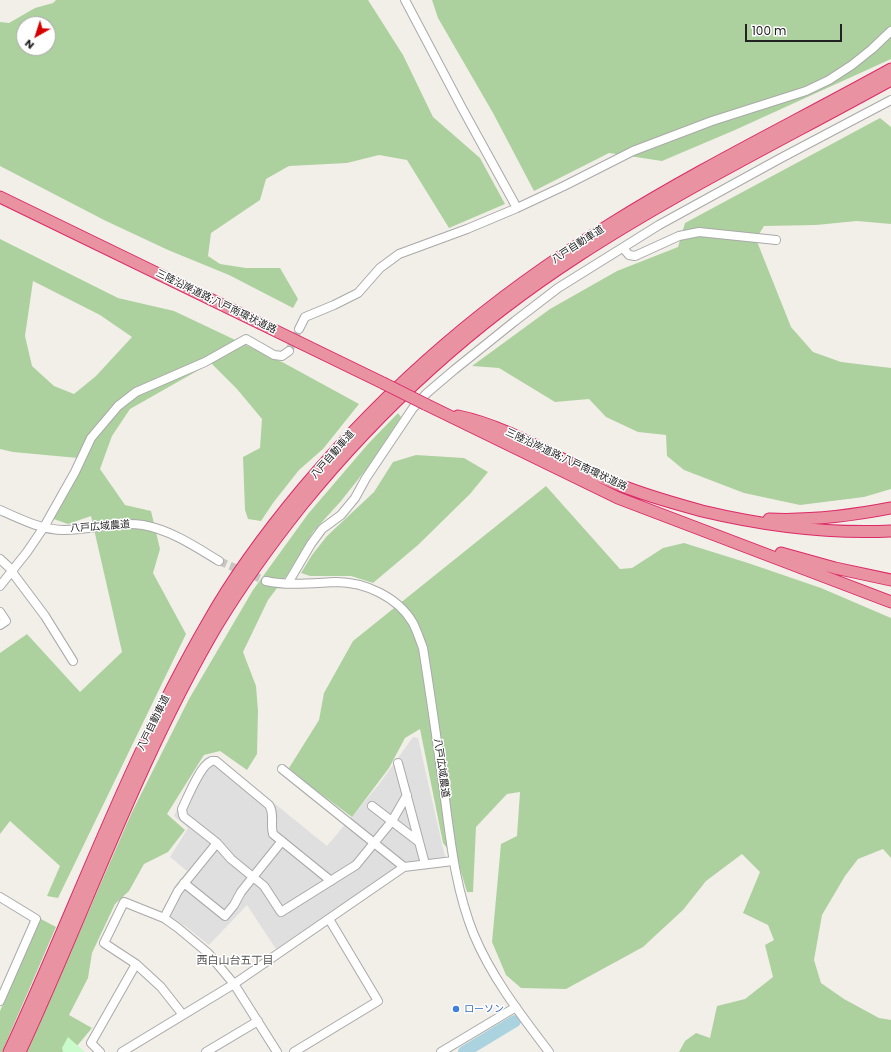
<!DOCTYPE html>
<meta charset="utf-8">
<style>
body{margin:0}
#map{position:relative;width:891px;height:1052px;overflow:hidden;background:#f2efe9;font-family:Poppins,sans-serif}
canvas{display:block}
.north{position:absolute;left:16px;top:16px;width:40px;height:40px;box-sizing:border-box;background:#fff;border:1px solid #a7a7a7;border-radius:50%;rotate:219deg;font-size:11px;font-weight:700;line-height:16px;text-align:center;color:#222}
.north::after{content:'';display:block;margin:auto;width:14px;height:18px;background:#d40000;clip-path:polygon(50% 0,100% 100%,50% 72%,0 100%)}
.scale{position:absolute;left:745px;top:24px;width:97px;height:18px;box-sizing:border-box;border:2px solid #222;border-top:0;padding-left:5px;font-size:12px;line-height:14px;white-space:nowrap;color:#222;-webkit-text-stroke:3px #fff;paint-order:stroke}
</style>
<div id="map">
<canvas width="891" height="1052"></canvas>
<div class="north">N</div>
<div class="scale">100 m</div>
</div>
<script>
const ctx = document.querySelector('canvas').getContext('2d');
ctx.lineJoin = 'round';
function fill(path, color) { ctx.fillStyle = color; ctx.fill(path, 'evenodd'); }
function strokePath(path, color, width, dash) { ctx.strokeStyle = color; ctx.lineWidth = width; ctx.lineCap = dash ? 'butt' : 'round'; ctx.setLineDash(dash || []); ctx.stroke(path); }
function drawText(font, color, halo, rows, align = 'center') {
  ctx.font = font + ' Poppins,"Noto Sans JP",sans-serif'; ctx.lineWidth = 3; ctx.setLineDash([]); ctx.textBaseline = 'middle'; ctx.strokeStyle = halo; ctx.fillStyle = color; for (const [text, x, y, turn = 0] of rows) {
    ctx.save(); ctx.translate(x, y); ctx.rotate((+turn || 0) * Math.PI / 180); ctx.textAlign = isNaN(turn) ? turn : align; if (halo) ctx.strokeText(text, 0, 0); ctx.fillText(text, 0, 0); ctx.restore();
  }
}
fill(new Path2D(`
 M413,737l5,1 27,119 -39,5 -9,5 -121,82 -29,-44 -38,40 -24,-19 -24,-14 16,-29 10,-12 -17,-14 18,-29 -14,-12 17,-37 13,-20 5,-3 8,1 110,89 53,-63z`), '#e0dfdf');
fill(new Path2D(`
 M56,0h312l35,55 30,62 47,41 25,46 -56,24 -42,-68 -28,-5 -32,8 -58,3 -23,13 -6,21 -49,33 -3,23 12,8 26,4h34l18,31 -5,9 -64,-33 -61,-25 -64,-30 -104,-54v-144l9,1 26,-15 18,-5zM24,24h24v24h-24z
 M432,0h459v59l-156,71 -73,31 -53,-8 -75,38 -41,-78 -55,-95z
 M880,118l11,9v97l-34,-3 -41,4 -52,1 -8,13 35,88 22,25 28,10 50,6v121l-27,8 -64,8 -56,-12 -60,-23 -17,-14 -1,-21 -28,-3 -32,-15 -17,-18 -34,3 -56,-34 -27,-2 78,-57 67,-38 61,-24 7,-24z
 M0,239l118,59 56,13 110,52 75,41 -36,45 -24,21 -26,33 -12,18 -13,-2 -3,-9 -2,-53 17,-9 2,-29 -25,-30 -26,-26 -81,46 -18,27 -12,33 25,36 26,6 9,38 -7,24 33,61 -128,264 -11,-2 13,-30 -50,-45 -10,13v-181l27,-19 53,58 42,-40 -31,-136 -23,8 -23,-8 33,-58 -65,-6 -13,-3zM33,281l67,34 32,22 -36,39 -22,18 -20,-8 -22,-20 -7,-30z
 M398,413l3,4 -33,50 -27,34 -28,31 -26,43 -19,25 -25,52 13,34 2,25 -1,43 -10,16 -27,-19 -16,4 -37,59 18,16 -17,22 -24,12 -15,27 -14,13 -23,49 -4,25 -19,37 23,13 -20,24h-45l105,-240 57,-113 64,-109 55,-76 60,-70z
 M416,455l48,3 24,14 -18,22 -52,51 -45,38 -22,-7h-41l-9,-3 11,-18 15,-19 47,-44 19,-30z
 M546,486l74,83 12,-1 31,-20 21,-5 64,20 73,25 70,30v240l-8,-9 -25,10 -13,17 -23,39 -8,45 7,23 23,16 35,19 12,2v32h-212l6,-11 11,-8 14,5 7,-32 28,-7 28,-22 -8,-32 9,-5 -6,-15 -25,-12 17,-41 -18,-18 -36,27 -23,29 -40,37 -77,42 -45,-1 -15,-13 -14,-33 9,-98 16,-8 3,-44 -13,2 -31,33 -3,65h-6l-9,-30 -15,-19 -23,-114 -15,9 -16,30 -37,49 -43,-32 -20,-17 30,-48 5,-27 29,-52z
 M41,919l15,8 -54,125h-2v-41z`), '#add19e');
fill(new Path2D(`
 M68,1037l17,15h1h-23l-1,-4z`), '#c8facc');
strokePath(new Path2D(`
 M464,1052l51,-31`), '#aad3df', 12);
strokePath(new Path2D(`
 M289,351l10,-22
 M219,561l47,20`), '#c8c6c1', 8, [8, 4]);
const minor = new Path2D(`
 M405,0l57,108 55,100
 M623,248l6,7 6,1 44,-20 20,-4 77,8
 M299,329l6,-12 29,-12 24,-12 22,-25 19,-14 68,-25 50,-21 47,-22 69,-35 79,-30 94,-30 23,-11 23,-15 20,-16 19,-18
 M0,510c20,9 42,20 64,20 26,0 53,-9 79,-5 28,5 53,22 76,36
 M0,559l13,12
 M12,572l33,44 28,45
 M266,581c22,5 47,2 70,1 29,0 62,15 77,41 4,8 7,17 10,25 8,50 15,100 22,151 6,46 11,92 29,136 18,43 47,80 75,117
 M288,583l23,-39 11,-15 19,-14 14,-17 11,-20 47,-70 14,-15 27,-23 61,-49 43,-33 101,-63 122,-67 110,-58
 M0,586l27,-34 17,-25 31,-55 16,-34 27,-32 18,-14 69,-30 41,-23 28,16 8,1 7,-5
 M0,612l6,9 -6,4
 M398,763l27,101
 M282,769l122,98
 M372,806l47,36
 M217,843l-33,-26 -1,-2 -1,-6c5,-10 18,-43 28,-47 2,-2 3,-1 6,-1l53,44c6,9 1,19 4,29l58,47
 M184,883l41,33 9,-11 7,-13 41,-51
 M0,897l36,22 -36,82
 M164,918l14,-27 39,-48 14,16 33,27 17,26 75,-47 36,-44 15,-26
 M183,1015l-22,-28 -25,-23 -32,-21 20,-41 40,16 14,10 30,25 26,31 43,68
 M100,1052l-9,-9 45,-79
 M122,1052l112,-68 170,-117 49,-6
 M206,1052l52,-31
 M294,1052l84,-51 -49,-82
 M441,1052l75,-45`);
const highway = new Path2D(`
 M0,197l383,186
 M425,404l193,94 273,104
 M458,416c53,11 98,43 147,63 32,14 64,23 97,32 63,15 125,23 189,20
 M769,519c42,2 81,-3 122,-11
 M781,553l54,15 56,12
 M9,1052c67,-144 119,-292 199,-430 27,-48 60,-92 95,-134 89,-106 188,-190 306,-263 91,-57 188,-104 282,-156
 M20,1052c66,-142 117,-290 196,-425 26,-43 55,-83 86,-122 78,-96 171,-181 276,-249 100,-65 208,-118 313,-176`);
strokePath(minor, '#a9a9a9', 10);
strokePath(highway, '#dc2a67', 13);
strokePath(minor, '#fff', 8);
strokePath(highway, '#e892a2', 11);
const highwayBridge = new Path2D(`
 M383,383l42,21`);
strokePath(highwayBridge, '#dc2a67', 13, []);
strokePath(highwayBridge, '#e892a2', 11);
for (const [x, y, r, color] of [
 [456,1009,4,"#3f7fe0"]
]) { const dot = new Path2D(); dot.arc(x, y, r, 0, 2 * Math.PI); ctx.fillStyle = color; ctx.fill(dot); strokePath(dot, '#fff', 1.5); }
drawText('10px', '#222', '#fff', [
 ["八戸自動車道",578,245,-33],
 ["三陸沿岸道路;八戸南環状道路",216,302,26],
 ["八戸自動車道",333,455,-49],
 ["三陸沿岸道路;八戸南環状道路",566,460,25],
 ["八戸広域農道",100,527,-4],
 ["八戸自動車道",154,723,-64],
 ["八戸広域農道",441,768,82]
]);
drawText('10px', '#366cbe', '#fff', [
 ["ローソン",464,1009]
], 'left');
drawText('11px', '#555', '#fff', [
 ["西白山台五丁目",235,961]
]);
</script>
